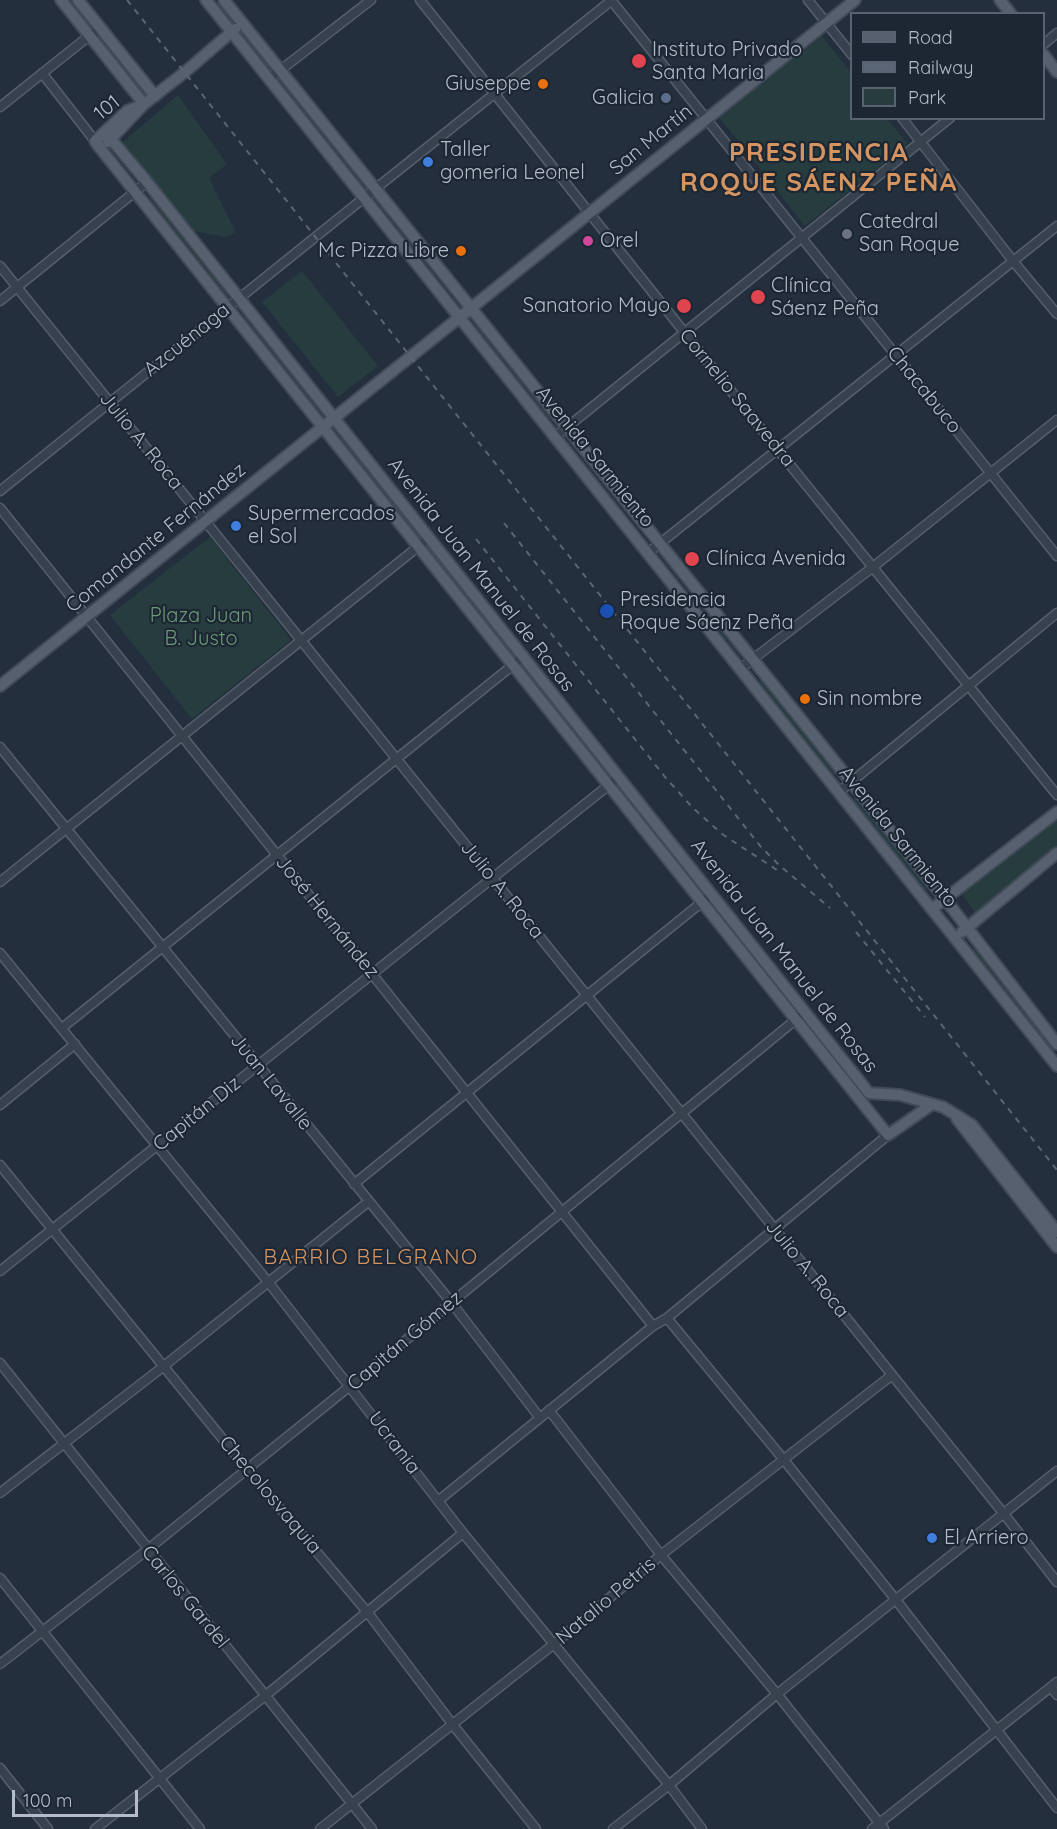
<!DOCTYPE html>
<meta charset="utf-8">
<style>
body{margin:0}
#map{position:relative;width:1057px;height:1829px;overflow:hidden;background:#242f3e;font-family:Quicksand,sans-serif}
canvas{display:block}
.legend{position:absolute;left:850px;top:12px;width:195px;height:108px;box-sizing:border-box;background:#1d2633;border:2px solid #59626f;margin:0;padding:8px 10px;list-style:none;font-size:18px;color:#b4bcc9}
.legend li{display:flex;align-items:center;gap:12px;height:30px}
.legend b{width:30px;border:2px solid #59626f}
.scale{position:absolute;left:12px;top:1790px;width:126px;height:27px;box-sizing:border-box;border:3px solid #b4bcc9;border-top:0;padding-left:8px;font-size:18px;line-height:21px;white-space:nowrap;color:#b4bcc9;-webkit-text-stroke:4px #1d2633;paint-order:stroke}
</style>
<div id="map">
<canvas width="1057" height="1829"></canvas>
<ul class="legend">
<li><b style="height:8px;background:#56606e"></b>Road</li>
<li><b style="height:8px;background:#5a6575"></b>Railway</li>
<li><b style="height:16px;background:#263c3f"></b>Park</li>
</ul>
<div class="scale">100 m</div>
</div>
<script>
const ctx = document.querySelector('canvas').getContext('2d');
ctx.lineJoin = 'round';
function fill(path, color) { ctx.fillStyle = color; ctx.fill(path, 'evenodd'); }
function strokePath(path, color, width, dash) { ctx.strokeStyle = color; ctx.lineWidth = width; ctx.lineCap = dash ? 'butt' : 'round'; ctx.setLineDash(dash || []); ctx.stroke(path); }
function drawText(font, color, halo, rows, align = 'center') {
  ctx.font = font + ' Quicksand,sans-serif'; ctx.lineWidth = 4.5; ctx.setLineDash([]); ctx.textBaseline = 'middle'; ctx.strokeStyle = halo; ctx.fillStyle = color; for (const [text, x, y, turn = 0] of rows) {
    ctx.save(); ctx.translate(x, y); ctx.rotate((+turn || 0) * Math.PI / 180); ctx.textAlign = isNaN(turn) ? turn : align; if (halo) ctx.strokeText(text, 0, 0); ctx.fillText(text, 0, 0); ctx.restore();
  }
}
fill(new Path2D(`
 M822,36l29,37 1,45 35,1 21,25 -103,82 -86,-109z
 M178,95l49,69 -18,14 27,55 -10,4 -33,-6 -70,-89z
 M150,196l79,99 -4,3 -79,-99z
 M302,271l76,95 -40,31 -76,-95z
 M245,316l76,94 -3,3 -76,-95z
 M478,323l76,95 -4,2 -76,-95z
 M340,435l77,96 -4,3 -77,-96z
 M210,537l81,103 -99,79 -82,-104z
 M667,559l76,96 -3,2 -76,-96z
 M760,679h3l71,90 2,4 -3,3 -3,-1 -72,-91z
 M855,797l4,2 70,89 -6,4 -72,-90z
 M1057,818v30l-82,65 -13,-19z
 M974,948l71,86 2,5 -3,3 -73,-90v-3z`), '#263c3f');
const minor = new Path2D(`
 M420,0l358,450 279,345
 M611,0l446,556
 M808,0l44,55
 M1044,44l13,-11
 M42,73l53,68
 M269,79l102,-79
 M0,107l89,-71 12,-7
 M902,118l111,143 44,53
 M0,266l1004,1248 53,68
 M0,301l147,-119
 M555,437l395,-319
 M0,491l375,-302 237,-189
 M0,508l653,818
 M648,553l409,-327
 M740,669l133,-102 184,-147
 M0,747l451,555 89,116
 M839,792l218,-179
 M0,882l429,-344
 M0,953l269,330 194,250 206,252 33,44
 M62,1028l461,-371
 M0,1105l75,-61
 M0,1165l247,304 121,144 85,112 83,104
 M354,1184l358,-290
 M0,1271l619,-494
 M667,1318l117,142 112,140 161,208
 M0,1363l372,466
 M549,1410l112,145 116,139 107,135
 M0,1493l164,-127 204,-164
 M438,1501l215,-175 14,-8 221,-183
 M0,1578l200,251
 M0,1664l147,-114 203,-164 455,-374
 M1051,1687l6,8
 M0,1768l48,61
 M95,1829l170,-133 198,-163
 M320,1829l234,-185 107,-89 231,-180
 M613,1829l56,-44 108,-91 280,-223
 M872,1829l185,-147`);
const major = new Path2D(`
 M61,0l83,104
 M78,0l77,96
 M206,0l851,1066
 M224,0l721,899 112,145
 M1000,0l11,14
 M1044,55l13,17
 M144,104l-17,7 -32,30 5,7 788,987 43,-30
 M111,139l36,43 722,911 31,2 43,12 29,18 85,107
 M108,142l36,-38 41,-32 50,-43
 M0,686l855,-686
 M932,909l125,-97
 M962,932l95,-79
 M957,1119l100,128`);
strokePath(minor, '#565f6c', 11);
strokePath(major, '#414a57', 14);
strokePath(minor, '#38414e', 8);
strokePath(major, '#56606e', 10);
strokePath(new Path2D(`
 M127,0l930,1170
 M504,523l257,324 18,18 51,43
 M476,539l189,238 28,31 29,26 55,36
 M856,932l69,85`), '#5a6575', 2, [6, 6]);
for (const [x, y, r, color] of [
 [639,61,8,"#e0444e"],
 [543,84,6,"#e8710a"],
 [666,98,6,"#5c6f8a"],
 [428,162,6,"#3f7fe0"],
 [847,234,6,"#6b7280"],
 [588,241,6,"#d1479c"],
 [461,251,6,"#e8710a"],
 [758,297,8,"#e0444e"],
 [684,306,8,"#e0444e"],
 [236,526,6,"#3f7fe0"],
 [692,559,8,"#e0444e"],
 [607,611,8,"#1a4fb4"],
 [805,699,6,"#e8710a"],
 [932,1538,6,"#3f7fe0"]
]) { const dot = new Path2D(); dot.arc(x, y, r, 0, 2 * Math.PI); ctx.fillStyle = color; ctx.fill(dot); strokePath(dot, '#1d2633', 2); }
drawText('20px', '#b4bcc9', '#1d2633', [
 ["Instituto Privado",652,50],
 ["Santa Maria",652,73],
 ["Giuseppe",531,84,"right"],
 ["Galicia",654,98,"right"],
 ["Taller",440,150],
 ["gomeria Leonel",440,173],
 ["Catedral",859,222],
 ["San Roque",859,245],
 ["Orel",600,241],
 ["Mc Pizza Libre",449,251,"right"],
 ["Clínica",771,286],
 ["Sáenz Peña",771,309],
 ["Sanatorio Mayo",670,306,"right"],
 ["Supermercados",248,514],
 ["el Sol",248,537],
 ["Clínica Avenida",706,559],
 ["Presidencia",620,600],
 ["Roque Sáenz Peña",620,623],
 ["Sin nombre",817,699],
 ["El Arriero",944,1538]
], 'left');
drawText('20px', '#b4bcc9', '#1d2633', [
 ["101",107,108,-39],
 ["San Martín",651,140,-39],
 ["Azcuénaga",187,340,-39],
 ["Chacabuco",924,390,51],
 ["Cornelio Saavedra",737,398,51],
 ["Julio A. Roca",141,441,51],
 ["Avenida Sarmiento",595,457,51],
 ["Comandante Fernández",156,538,-39],
 ["Avenida Juan Manuel de Rosas",481,575,52],
 ["Avenida Sarmiento",898,837,51],
 ["Julio A. Roca",502,890,51],
 ["José Hernández",327,917,51],
 ["Avenida Juan Manuel de Rosas",784,956,52],
 ["Juan Lavalle",271,1082,51],
 ["Capitán Diz",197,1114,-39],
 ["Julio A. Roca",807,1269,51],
 ["Capitán Gómez",405,1341,-40],
 ["Ucrania",394,1443,53],
 ["Checolosvaquia",270,1495,50],
 ["Carlos Gardel",185,1597,51],
 ["Natalio Petris",606,1601,-40]
]);
drawText('20px', '#6b9a76', '#1d2633', [
 ["Plaza Juan",201,616],
 ["B. Justo",201,639]
]);
ctx.letterSpacing = '1.5px';
drawText('21px', '#d59563', '#1d2633', [
 ["BARRIO BELGRANO",371,1258]
]);
ctx.letterSpacing = '0px';
ctx.letterSpacing = '1.5px';
drawText('bold 26px', '#d59563', '#1d2633', [
 ["PRESIDENCIA",819,153],
 ["ROQUE SÁENZ PEÑA",819,183]
]);
ctx.letterSpacing = '0px';
</script>
